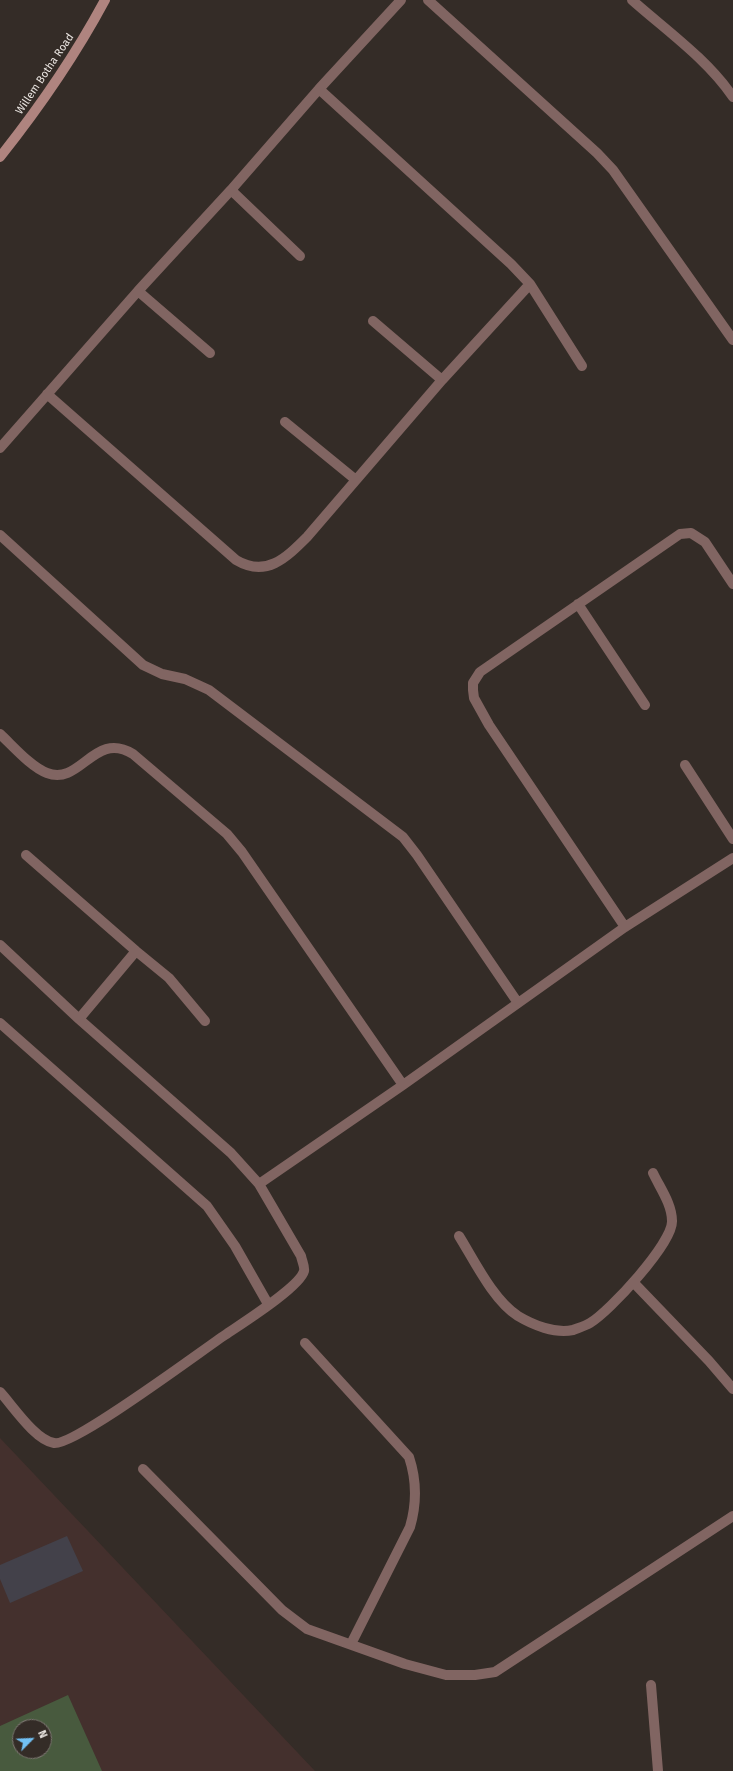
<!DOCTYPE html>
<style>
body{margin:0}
#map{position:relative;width:733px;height:1771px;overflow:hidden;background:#342c27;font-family:"Fira Sans",sans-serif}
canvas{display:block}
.north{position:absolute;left:12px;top:1719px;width:40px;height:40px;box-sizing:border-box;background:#342c27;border:1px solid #7c7671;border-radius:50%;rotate:66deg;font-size:11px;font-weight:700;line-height:16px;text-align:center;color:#e9e4e0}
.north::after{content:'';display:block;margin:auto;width:14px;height:18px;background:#71c1f5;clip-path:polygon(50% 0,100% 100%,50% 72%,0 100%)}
</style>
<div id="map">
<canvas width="733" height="1771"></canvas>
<div class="north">N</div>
</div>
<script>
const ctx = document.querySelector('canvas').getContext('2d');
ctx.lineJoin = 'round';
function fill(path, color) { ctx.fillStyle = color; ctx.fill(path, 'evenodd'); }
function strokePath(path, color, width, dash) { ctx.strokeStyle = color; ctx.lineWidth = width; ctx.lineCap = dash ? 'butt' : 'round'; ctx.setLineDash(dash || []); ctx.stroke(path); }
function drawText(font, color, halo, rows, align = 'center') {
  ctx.font = font + ' "Fira Sans",sans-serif'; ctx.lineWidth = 3; ctx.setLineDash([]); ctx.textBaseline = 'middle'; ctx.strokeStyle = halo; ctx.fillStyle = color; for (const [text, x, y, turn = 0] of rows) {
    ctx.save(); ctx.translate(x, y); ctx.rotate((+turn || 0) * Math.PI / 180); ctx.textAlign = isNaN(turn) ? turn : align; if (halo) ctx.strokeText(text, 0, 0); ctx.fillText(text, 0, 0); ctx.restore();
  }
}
fill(new Path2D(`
 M0,1438l315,333h-315zM20,1727h24v24h-24z`), '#44302d');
fill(new Path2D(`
 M68,1695l34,76h-102v-45zM20,1727h24v24h-24z`), '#485a3e');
fill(new Path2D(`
 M67,1536l16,35 -73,32 -10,-24v-14z`), '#43414a');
strokePath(new Path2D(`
 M428,0l169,153 16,17 120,170
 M632,0c35,31 75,59 101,97
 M231,190l69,66
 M530,284l52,82
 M138,291l72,62
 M373,321l69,59
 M47,394l189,166c30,18 50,-2 71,-23l135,-157 88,-96 -19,-20 -192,-175
 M285,422l71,58
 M0,448l138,-157 93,-101 88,-101 82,-89
 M0,535l143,130 19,9 23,5 24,11 194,147 14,18 101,148
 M578,604l67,101
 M0,734c13,12 31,33 47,39 34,13 47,-43 86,-19l94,80 15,18 161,233
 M685,765l48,74
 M26,855l110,96 33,27 36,43
 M625,927l-136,-202 -15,-27 -1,-8v-7l7,-11 200,-138 11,-1 14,9 28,42
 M0,945l79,74 152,134 28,31 42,72c1,5 4,11 3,15 -4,16 -63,53 -79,64 -24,16 -152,112 -171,108 -19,-3 -41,-37 -54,-51
 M79,1019l57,-68
 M0,1023l207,183 28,40 33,58
 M259,1184l144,-99 222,-158 108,-69
 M459,1236c15,24 34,64 59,80 15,9 37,18 55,14 5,-2 12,-4 17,-7 19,-11 83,-80 82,-102 0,-17 -12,-33 -19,-48
 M634,1283l75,78 24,28
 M305,1343l104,114c8,24 8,46 1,70l-59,117
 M143,1469l139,141 25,19 98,35 41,11h29l20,-3 238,-156
 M651,1685l7,86`), '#816562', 10);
strokePath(new Path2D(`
 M0,157c39,-49 75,-101 105,-157`), '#af847f', 10);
drawText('11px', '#e9e4e0', '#342c27', [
 ["Willem Botha Road",45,74,-56]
]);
</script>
